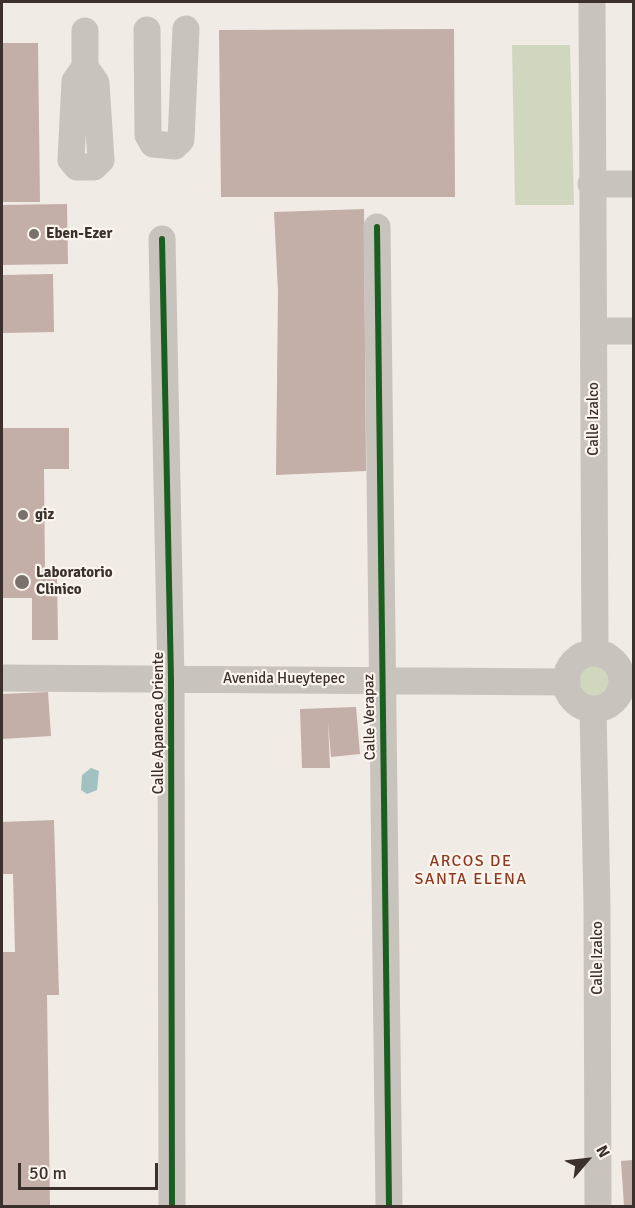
<!DOCTYPE html>
<style>
body{margin:0}
#map{position:relative;width:635px;height:1208px;overflow:hidden;background:#f0ebe5;font-family:Signika,sans-serif}
canvas{display:block}
.frame{position:absolute;inset:0;border:3px solid #3b302b;pointer-events:none}
.north{position:absolute;left:557px;top:1130px;width:60px;height:60px;-webkit-text-stroke:4px #fbf5ee;paint-order:stroke;rotate:62deg;font-size:16px;font-weight:700;line-height:24px;text-align:center;color:#3b302b}
.north::after{content:'';display:block;margin:auto;width:21px;height:27px;background:#3b302b;clip-path:polygon(50% 0,100% 100%,50% 72%,0 100%)}
.scale{position:absolute;left:18px;top:1163px;width:140px;height:27px;box-sizing:border-box;border:3px solid #3b302b;border-top:0;padding-left:8px;font-size:18px;line-height:21px;white-space:nowrap;color:#3b302b;-webkit-text-stroke:4px #fbf5ee;paint-order:stroke}
</style>
<div id="map">
<canvas width="635" height="1208"></canvas>
<div class="frame"></div>
<div class="north">N</div>
<div class="scale">50 m</div>
</div>
<script>
const ctx = document.querySelector('canvas').getContext('2d');
ctx.lineJoin = 'round';
function fill(path, color) { ctx.fillStyle = color; ctx.fill(path, 'evenodd'); }
function strokePath(path, color, width, dash) { ctx.strokeStyle = color; ctx.lineWidth = width; ctx.lineCap = dash ? 'butt' : 'round'; ctx.setLineDash(dash || []); ctx.stroke(path); }
function drawText(font, color, halo, rows, align = 'center') {
  ctx.font = font + ' Signika,sans-serif'; ctx.lineWidth = 4.5; ctx.setLineDash([]); ctx.textBaseline = 'middle'; ctx.strokeStyle = halo; ctx.fillStyle = color; for (const [text, x, y, turn = 0] of rows) {
    ctx.save(); ctx.translate(x, y); ctx.rotate((+turn || 0) * Math.PI / 180); ctx.textAlign = isNaN(turn) ? turn : align; if (halo) ctx.strokeText(text, 0, 0); ctx.fillText(text, 0, 0); ctx.restore();
  }
}
fill(new Path2D(`
 M512,45h58l4,160h-59z
 M574 681a21 21 0 1 1 42 0a21 21 0 1 1-42 0Z`), '#d1d6bf');
fill(new Path2D(`
 M91,768l8,3 -2,19 -10,4 -6,-4 1,-15z`), '#a1c2c1');
fill(new Path2D(`
 M454,29l1,168h-234l-2,-167z
 M2,43h36l2,159h-38z
 M67,204l1,60 -66,1v-60z
 M364,209l2,262 -90,4 2,-183 -4,-80z
 M53,274l1,58 -52,1v-58z
 M2,428h67v41h-25l1,106h12l1,65h-26v-42h-30z
 M48,692l3,44 -49,3v-45z
 M356,707l4,47 -29,3 -3,-35 2,46h-28l-2,-59z
 M54,820l5,175h-12l3,211h-48v-254h13l-2,-78h-11v-52z
 M633,1160v46h-9l-3,-45z`), '#c3afa7');
strokePath(new Path2D(`
 M592,2l3,651
 M147,30l1,105 5,9 22,2 6,-6 5,-111
 M85,31v36l11,16 5,77 -7,7h-17l-6,-7 4,-79 10,-14
 M591,184h43
 M377,227l12,979
 M162,239l9,441 1,526
 M594,331h40
 M566 681a28 28 0 1 1 56 0a28 28 0 1 1-56 0Z
 M2,678l565,4
 M593,709l4,197 1,300`), '#c9c3be', 27);
strokePath(new Path2D(`
 M377,227l12,979
 M162,239l9,441 1,526`), '#1b5e20', 6);
for (const [x, y, r, color] of [
 [34,234,6,"#7a716c"],
 [23,515,6,"#7a716c"],
 [22,582,8,"#7a716c"]
]) { const dot = new Path2D(); dot.arc(x, y, r, 0, 2 * Math.PI); ctx.fillStyle = color; ctx.fill(dot); strokePath(dot, '#fbf5ee', 2); }
drawText('bold 15px', '#3b302b', '#fbf5ee', [
 ["Eben-Ezer",46,234],
 ["giz",35,515],
 ["Laboratorio",36,573],
 ["Clinico",36,590]
], 'left');
drawText('15px', '#3b302b', '#fbf5ee', [
 ["Calle Izalco",594,419,-90],
 ["Avenida Hueytepec",284,679],
 ["Calle Verapaz",370,717,-91],
 ["Calle Apaneca Oriente",159,723,-90],
 ["Calle Izalco",598,958,-90]
]);
ctx.letterSpacing = '1.5px';
drawText('16px', '#8c3b22', '#fbf5ee', [
 ["ARCOS DE",471,862],
 ["SANTA ELENA",471,880]
]);
ctx.letterSpacing = '0px';
</script>
